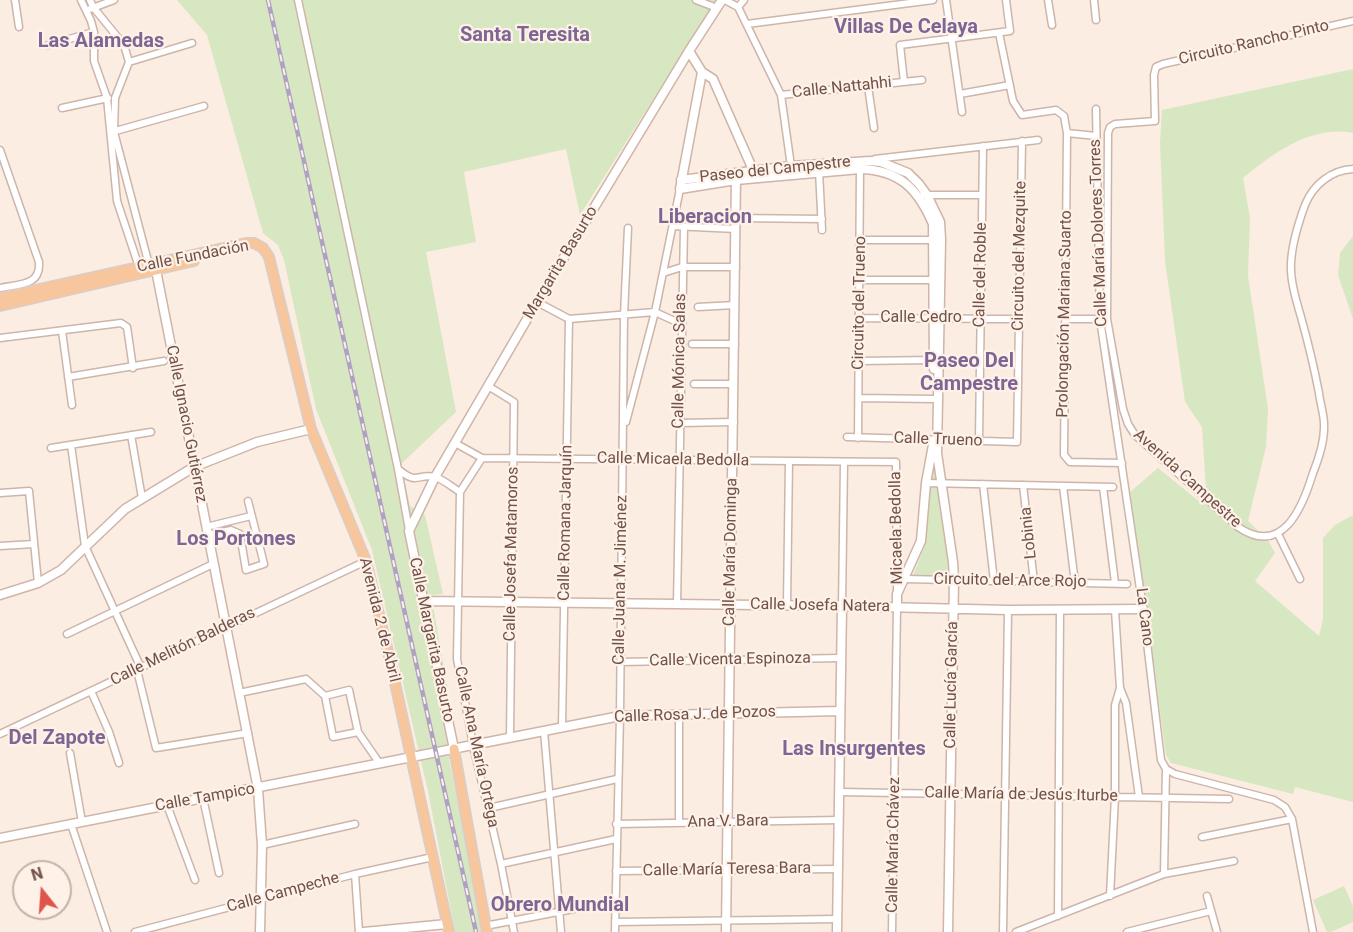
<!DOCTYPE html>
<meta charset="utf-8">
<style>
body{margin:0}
#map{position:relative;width:1353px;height:932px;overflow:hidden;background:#fbede1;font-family:Roboto,sans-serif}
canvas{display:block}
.north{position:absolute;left:12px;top:860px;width:60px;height:60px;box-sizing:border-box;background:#fef1e7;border:2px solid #c6b1a8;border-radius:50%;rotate:343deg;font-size:16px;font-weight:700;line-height:24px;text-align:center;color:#715149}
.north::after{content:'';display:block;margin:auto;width:21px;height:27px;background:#e1544b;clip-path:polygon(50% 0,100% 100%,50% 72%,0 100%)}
</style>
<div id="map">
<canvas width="1353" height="932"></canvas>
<div class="north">N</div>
</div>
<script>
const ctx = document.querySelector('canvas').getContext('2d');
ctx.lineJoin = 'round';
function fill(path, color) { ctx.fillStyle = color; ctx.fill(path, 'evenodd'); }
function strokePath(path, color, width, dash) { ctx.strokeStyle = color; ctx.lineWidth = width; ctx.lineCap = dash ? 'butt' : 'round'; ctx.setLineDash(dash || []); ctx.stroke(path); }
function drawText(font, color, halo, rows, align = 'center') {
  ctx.font = font + ' Roboto,sans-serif'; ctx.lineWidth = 4.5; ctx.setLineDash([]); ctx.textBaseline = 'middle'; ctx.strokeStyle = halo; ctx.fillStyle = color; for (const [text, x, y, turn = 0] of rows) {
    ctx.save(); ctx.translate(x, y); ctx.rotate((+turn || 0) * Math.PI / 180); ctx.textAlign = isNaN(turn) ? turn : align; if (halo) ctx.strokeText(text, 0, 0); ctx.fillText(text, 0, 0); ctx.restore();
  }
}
fill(new Path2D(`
 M177,0h539l-136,215 -14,-66 -102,23 12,70 -50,10 30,160 -55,52 9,42 15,9 18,79 -12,1 26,146 -8,19 36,172h-30l-27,-141 -56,-241 -56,-141 -32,-149 -6,-15 -15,-12 -56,-198z
 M1353,69v64c-42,-8 -79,20 -110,45l7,40 -2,58 20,133 -2,38 -18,74 20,19 7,13 -20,28 64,55 4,-17v-81l12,-13 18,-10v287l-58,-15 -2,7 -122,-31 -5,-8 -36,-263 28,-24 42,34 6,-13 -4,-62 -17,-25 -20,-141 -5,-118 2,-33z
 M1353,236v83l-15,-44 2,-22z
 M935,458l12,91 1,29 -35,-2 12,-31 2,-55z
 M1344,886l9,20v16l-22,10h-4l-14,-32z`), '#d7e7c1');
const street = new Path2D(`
 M15,0l4,27
 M81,0l10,21 3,11v29l13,37 10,103 22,66
 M90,0l3,7 31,38 5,17 -14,36 -1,34 35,133
 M298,0l100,469 11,61
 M696,0l21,8
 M725,0l13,7 43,88 10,71
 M946,0l16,112
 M1048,0l4,25
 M1094,0l2,20
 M738,7l6,-7
 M90,9l24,-9
 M1353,21l-190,43 -7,3 -2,8 1,46 -40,3 -5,3 -2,6 -1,186 16,90 5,15 7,11 103,92c44,30 64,-18 75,-54 6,-15 12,-32 11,-49 0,-10 -4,-21 -5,-31 -5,-26 -11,-51 -18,-76 -5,-17 -11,-37 -10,-54 1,-20 7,-39 14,-58 8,-20 26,-35 48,-36
 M747,24l186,-24
 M999,33l14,68 9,14 34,-5 8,6 3,17 -3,322 6,7 52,1
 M48,45l46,-13
 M129,62l63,-19
 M904,82l-4,-37 110,-14 -4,-31
 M868,86l6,42
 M960,94l50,-9
 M781,95l141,-15
 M62,108l46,-10
 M1096,109l4,210 43,290 18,151 5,9 -2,105
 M112,132l92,-26
 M1067,133l29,3
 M0,150l39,112c2,24 -20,22 -39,26
 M875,159l163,-19
 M819,171l3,59
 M923,195h59
 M736,218l86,1
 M673,226l63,3
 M861,240h74
 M663,273l19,-6h54
 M860,280h74
 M537,302l32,17 86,-7 26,12
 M698,307l37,-2
 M860,318l158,1
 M1065,319h35
 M62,331l10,74
 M0,338l121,-15 6,4 6,41
 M692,344h43
 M859,361l75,-1
 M68,377l96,-16
 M694,384h40
 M488,386l26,16 -4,335
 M859,398l75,1
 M626,422l29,-110 25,-123
 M679,423l55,-1
 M131,435l11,63
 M847,437l170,5 5,-301
 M858,438l2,-269
 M979,440l4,-294
 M455,443l27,15 414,4 1,128
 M71,445l14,101 56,122
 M51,448l100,-16
 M482,458l-22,34 -3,167 16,86 28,119 13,68
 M398,469c20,17 19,4 37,8 8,2 18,11 25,15
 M926,483l187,4
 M983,484l11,97
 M1023,485l11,97
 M1063,486l12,97
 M1103,487l12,96
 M0,493l29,-2 9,92
 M206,527l45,-11
 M1278,534l22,45
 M208,535l23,-5 9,4 6,36 18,-6 -16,-63
 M0,546l34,-2
 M905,579l222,5
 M677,604l7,-377
 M787,605l2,-144
 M842,606l2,-143
 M1115,610l5,78 6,15 13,94
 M67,634l146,-70
 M619,662l222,-4
 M137,670l19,78 92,-15
 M91,691l18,41 10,31
 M239,693l67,-14 19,17 8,41 25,-5
 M325,696l24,-6 9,42 22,32
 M562,727l7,-408
 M544,731l17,201
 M0,734l366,-173
 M70,753l12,69
 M1166,769l9,5 99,26 11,7 7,12 21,113
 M840,792l389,7
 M203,798l16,75
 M167,805l28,75
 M489,808l128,-29
 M679,823v-109
 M71,824l36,108
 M616,824l223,-4
 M1202,837l90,-18
 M262,845l93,-21
 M501,864l115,-25
 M616,871l221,-2
 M355,874l4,58
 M1110,896l5,-99v-92l5,-17
 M1207,896l10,36
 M1058,916l2,-306
 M615,922l222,-3
 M485,926l130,-25
 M135,932l220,-58 78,-17
 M615,932l5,-216 4,-401 4,-87
 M892,932l5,-325
 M1003,932l5,-322
 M1016,932l148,-58 70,-13
 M1127,932l84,-21`);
const secondary = new Path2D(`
 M689,51l13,21 -22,117 56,-9 124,-11c40,1 58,20 73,55l1,145
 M702,72l11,7 40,91
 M681,180l110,-14 79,-5 11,1 27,11 11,11 8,11 13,27 1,18 -4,213 16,109 1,18 -6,352
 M156,270l102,519 4,56 -2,87
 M0,595l38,-12 23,-13 64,-61 69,-42 63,-25 54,-13
 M424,601l418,5 166,4 135,-1
 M897,607v-13l24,-53 5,-58 7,-38
 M454,749l-45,-218 26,-54 102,-175 152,-251 33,-51
 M0,838l620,-122 220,-5
 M364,932l83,-8
 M726,932l10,-755
 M837,932l5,-326`);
const primary = new Path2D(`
 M0,298l246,-55h8l9,5 6,9 42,172 55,132 24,99 59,272
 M0,306l194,-45
 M454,749l33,183`);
strokePath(street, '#ceb5ac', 9);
strokePath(secondary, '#d0b4a9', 11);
strokePath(primary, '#d7cecc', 12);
strokePath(street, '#fff', 6);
strokePath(secondary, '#fff', 8);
strokePath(primary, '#f8c69c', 9);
const rail = new Path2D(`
 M268,0l208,932`);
strokePath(rail, '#aea1c3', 4.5);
strokePath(rail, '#fef1e7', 2, [7]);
drawText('16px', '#715149', '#fef1e7', [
 ["Circuito Rancho Pinto",1254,43,-13],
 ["Calle Nattahhi",842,88,-6],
 ["Paseo del Campestre",775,170,-6],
 ["Calle María Dolores Torres",1099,233,-92],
 ["Circuito del Mezquite",1020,256,-89],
 ["Calle Fundación",193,257,-11],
 ["Margarita Basurto",561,263,-59],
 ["Calle del Roble",981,275,-89],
 ["Circuito del Trueno",860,303,-89],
 ["Prolongación Mariana Suarto",1065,314,-89],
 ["Calle Cedro",921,318],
 ["Calle Mónica Salas",680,361,-89],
 ["Calle Ignacio Gutiérrez",186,424,79],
 ["Calle Trueno",938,440,2],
 ["Calle Micaela Bedolla",673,460,1],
 ["Avenida Campestre",1187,479,42],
 ["Calle Romana Jarquín",566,523,-89],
 ["Micaela Bedolla",897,528,-91],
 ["Lobinia",1029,533,-96],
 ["Calle María Dominga",731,552,-89],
 ["Calle Josefa Matamoros",512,554,-89],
 ["Calle Juana M. Jiménez",621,580,-89],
 ["Circuito del Arce Rojo",1010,581,1],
 ["Calle Josefa Natera",820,606,1],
 ["La Cano",1144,617,83],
 ["Avenida 2 de Abril",379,620,76],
 ["Calle Margarita Basurto",431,640,78],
 ["Calle Melitón Balderas",183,647,-26],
 ["Calle Vicenta Espinoza",730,660,-1],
 ["Calle Lucía García",952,685,-89],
 ["Calle Rosa J. de Pozos",695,715,-2],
 ["Calle Ana María Ortega",476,747,78],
 ["Calle María de Jesús Iturbe",1021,795,1],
 ["Calle Tampico",205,798,-10],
 ["Ana V. Bara",728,822,-1],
 ["Calle María Chávez",894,845,-89],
 ["Calle María Teresa Bara",727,870,-1],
 ["Calle Campeche",283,893,-15]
]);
drawText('bold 20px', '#7d6594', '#fef1e7', [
 ["Villas De Celaya",906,28],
 ["Santa Teresita",525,36],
 ["Las Alamedas",101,42],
 ["Liberacion",705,218],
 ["Paseo Del",969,362],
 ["Campestre",969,385],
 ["Los Portones",236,540],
 ["Del Zapote",57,739],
 ["Las Insurgentes",854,750],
 ["Obrero Mundial",560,906]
]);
</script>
